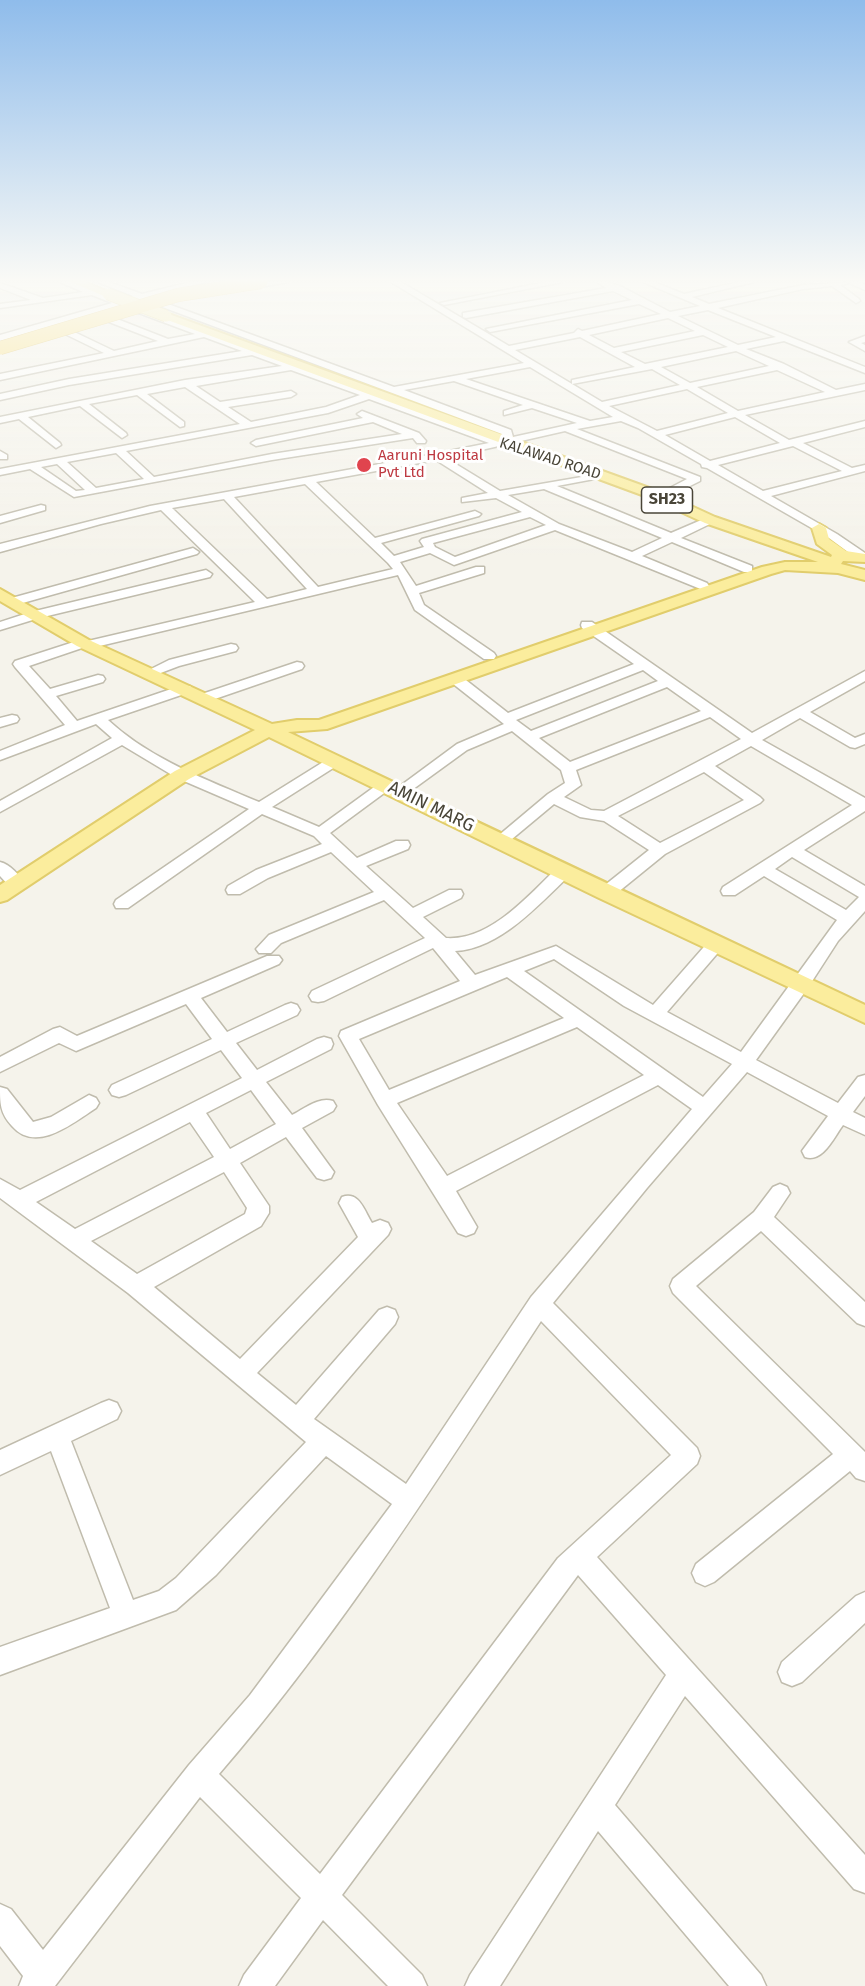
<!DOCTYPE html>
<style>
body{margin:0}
canvas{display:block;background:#f5f3eb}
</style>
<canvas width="865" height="1986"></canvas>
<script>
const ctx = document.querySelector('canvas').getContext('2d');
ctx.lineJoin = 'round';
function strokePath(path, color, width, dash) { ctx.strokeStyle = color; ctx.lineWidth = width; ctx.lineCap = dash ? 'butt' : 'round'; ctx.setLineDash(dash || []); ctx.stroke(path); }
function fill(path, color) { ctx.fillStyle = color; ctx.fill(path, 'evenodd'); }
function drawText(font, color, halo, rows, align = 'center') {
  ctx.font = font + ' "Fira Sans",sans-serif'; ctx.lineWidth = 6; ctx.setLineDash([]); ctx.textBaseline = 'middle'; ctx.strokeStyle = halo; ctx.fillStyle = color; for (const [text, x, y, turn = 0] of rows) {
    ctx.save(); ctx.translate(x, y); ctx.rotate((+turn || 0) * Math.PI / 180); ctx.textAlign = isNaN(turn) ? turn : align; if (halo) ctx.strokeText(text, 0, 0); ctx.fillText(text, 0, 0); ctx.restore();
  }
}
const minor = new Path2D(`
 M60,282h11l49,18 13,-4 -35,-14h11l33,12 48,-12h16l-57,15 245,90 130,-24 -133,-81h10l108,64 65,-13 4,-4 4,2 79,-17 -22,-10 -149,28 -4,-3 146,-29 -19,-9 -147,27 -3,-1v-4l143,-25 -9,-6h10l13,4 50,26 30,-6 -57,-24h11l30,12 55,-12h15l-62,15 17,7 94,-19 56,-3 6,3v5l-16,-7 -9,2 19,14 1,2 -4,2 -24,-17 -29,3 -85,19 147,59v6l-81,-32 -38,8 38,15 52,26 29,-6v6l-120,25 44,25 76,-19v6l-62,16 49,25 13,-3v6l-94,25 66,38 28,19v7h-6l-30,-22 -122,-70 -5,-1 -1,-3 -63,-36 -17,-7 -44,8 123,48v4l-28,14h-8v-4l23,-12 -122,-48 -119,27 54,33 105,-18v4l-48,9 114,47 35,-15h8v4l-33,16 71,28v6h-8l-72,-30 -30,14 65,27 2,3 -6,4 -148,-60 -101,35 -24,-12 -30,9 16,24 60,-19h8v6l-65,20 5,12 70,48 2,3 -2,3h-10l-69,-49 -17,-35 -311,74 -5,-1 -53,18 21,23 48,-14 5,1 2,3 -2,3 -47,14 21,25 103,-35h10l2,3 -2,3 -82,28c42,39 99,60 151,82l69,-43h10l2,3 -2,3 -66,42 47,20 62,-45h10l3,3 -3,3 -61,45 27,25 39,-17h12l2,4 -2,4 -42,17 47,42 36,-18h12l2,4 -2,4 -38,19 23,21c44,3 82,-42 111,-70h12l2,4 -2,4c-31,29 -69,73 -114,75l20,24 81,-29 97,59 57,-65h12l3,4 -3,4 -55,64 74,40 96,-132 -73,-44 -29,19h-12l-2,-4 2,-4 129,-82 -101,-59 -36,20 45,31 3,3 -3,3 -95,51 -53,43h-12l-2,-4 2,-4 49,-39 -45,-29 -24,-4 -26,-13 -48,40h-12l-2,-3 56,-47 17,-11 -4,-13 -49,-39 -45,19 -62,45h-10l-3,-3 65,-48 47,-20 -52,-41 -2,-3 2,-3h10l46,36 126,-49 -52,-36 -1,-3 1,-3h10l160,111 113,-62v10l-55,31 45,26 10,-4v10l-10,4 -5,-1 -50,-29 -38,22 103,58v13l-61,39 61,36v25l-27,30 -31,48 -51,71 82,43 20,-26 7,-2v21l-12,16 12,6v17l-22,-10c-9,12 -20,38 -38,32l-3,-6 26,-35 -81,-44 -100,116 -94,115 144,145 3,8 -3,8 -100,93 268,298v38l-11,-4 -169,-193 -70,109 146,170 5,11h-37l-131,-155 -98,155h-35l5,-11 196,-300 -88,-100 -236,320 80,80 5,11h-39l-65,-66 -48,66h-36l5,-11 57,-77 -101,-101 -145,189h-36l4,-10 -23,-30v-42l11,5 32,41 146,-185 61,-70 142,-191 -66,-48 -110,119 -40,35 -176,65v-28l110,-39 -59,-157 -51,24v-25l101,-47 8,-3 8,3 4,8 -4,8 -46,22 62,159 26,-9 17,-13 130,-136 -178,-149 -128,-95v-19l20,11 222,-112 -21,-28 -95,45 -7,2 -7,-2 -3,-5 3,-5 100,-46 -26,-35 -110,47 -17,-8 -59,29v-15l53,-28 7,-2 17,9 190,-80h12l3,4 -3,4 -78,34 26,34 58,-27 6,-2 6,2 3,5 -3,5 -61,28 21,27 60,-31 7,-2 7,2 2,5 -2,5 -65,33 26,33c12,-6 27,-19 41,-14l3,5 -3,5 -31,17 32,44 -3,6 -7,2 -7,-2 -31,-41 -46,26 29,43v7l-8,13 -107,61 86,72 118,-122 -19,-34 3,-6c17,-6 22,13 30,26l8,-3 8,3 3,6 -3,6 -131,138 39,32 83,-95 8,-3 8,3 3,7 -3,7 -81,95 92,65 125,-187 161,-188 -34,-24 -202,106 21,36 -3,6 -8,3 -8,-3 -80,-128 -39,-69 2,-5 119,-50 -27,-33 -109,53 -6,1 -6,-1 -3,-5 3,-5 113,-53 -41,-38 -103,43 -10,10h-12l-3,-4 13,-14 105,-43 -43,-40 -63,26 -28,16h-12l-2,-4 2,-4 28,-16 66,-26 -8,-8 -52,-22 -134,94h-12l-2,-4 2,-4 133,-91 -72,-31 -55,-33 -122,67v-11l112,-63 -16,-14 -96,36v-9l65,-26 -50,-58 -2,-3 2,-3 68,-22 5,2 167,-39 -94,-92 -60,14 -101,28v-8l150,-38 279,-51 -2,-2 5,-3 7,3 50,-10 -120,-44 -41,14 -202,38 28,26 118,-23 130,-20 -29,-12 -117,24 -5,-3 5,-3 107,-22 -6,-4 5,-3 57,22 7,8 -1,2h-8l-4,-5 -141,22 -198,37 -44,-28 -30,6v-6l240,-45 -55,-37 -38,7 37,28v4l-4,1 -43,-32 -48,9 37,29 1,2 -5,3 -42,-32 -52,11 32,26 1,2 -5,3 -37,-29 -19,4v-6l185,-37 97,-14 -30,-11 -183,30 -69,15v-6l69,-15 173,-28 -38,-14 -204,43v-6l104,-21 -39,-19 -1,-2 4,-3 46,22 44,-10 -49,-19 -1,-2 4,-3 56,22 27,-5 -75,-28 -120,35v-6l112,-32 -20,-8 -92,13v-4l31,-4 -31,-12v-5l43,15 40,-6zM141,299l361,135 2,4 -14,-1 -362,-134zM708,310l68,27 -38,8 -60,-29zM668,318l27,13 -81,17 -25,-13zM703,335l25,12 -83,17 -24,-12zM580,337l55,30 -63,13v4l-57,-34zM736,351l33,15 -79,17 -29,-16zM530,367l83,50 -23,4 -124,-42zM652,369l28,16 -78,17 -30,-18zM291,370l69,25 -34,12 -75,15 -23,-15 63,-10 5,-3 -5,-3 -71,11 -24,-16zM777,370l48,22 -87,19 -41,-24zM454,381l69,24 -19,6v4l28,-7 45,15 -64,14 -2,-7 -107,-40zM687,389l41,24 -71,18 -48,-25zM735,417l45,26 -70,18 -45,-26zM793,446l49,25 -79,20 -45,-26zM116,453l28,26 -48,9 -29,-26zM436,460l52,33 -26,5v4l34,-4 26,14 -100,27 -2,2 4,6 -30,9 -13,-13 98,-27 2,-2 -6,-3 -100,27 -59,-56zM57,464l28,26 -9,1 -35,-24zM305,484l83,79 5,6 -75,18 -84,-90zM544,489l118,49 -30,14 -73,-28 -51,-29zM224,499l83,90 -40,10 -95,-91zM530,517l16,8 -91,32 -20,-10 -2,-4zM643,670l15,11 -127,50 -15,-11zM667,687l34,24 -131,51 -31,-24zM710,717l31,22 -137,72 -13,-1 -27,-13 17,-12 -5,-15zM704,772l40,28 -84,43 -42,-27zM792,857l67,40 -13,13 -71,-41zM554,959l70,47 108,58 -29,33 -179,-126zM507,977l57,41 -175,72 -30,-51zM577,1027l67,48 -197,101 -50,-73zM251,1090l25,34 -46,25 -24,-36zM190,1122l24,35 -139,72 -39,-27zM224,1172l23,36 -2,6 -108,60 -46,-33zM541,1321l130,134 -113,103 -238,316 -101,-100c121,-140 221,-298 322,-453z
 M268,282h21l-47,8 -4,-2z
 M546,282h17l-119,23 -4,-2z
 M865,336v6l-4,1 4,2v6l-16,-9z
 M0,451l7,4v4h-7z
 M41,505l4,1v4l-45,13v-7z
 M193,548l6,4 -2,2 -185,52 -6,-4 2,-3z
 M206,570l6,4 -2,3 -171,41 -39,12v-8l31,-10z
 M231,644l5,1 2,3 -2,3 -57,15 -29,11 -7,-4 26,-13z
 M297,662l5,1 2,3 -2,3 -93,32 -5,1 -7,-4 2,-3z
 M12,715l5,1 2,3 -2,3 -17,5v-9z
 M0,862c10,2 20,14 25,22l-2,4h-12l-11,-12z
 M0,1087l7,2 26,33 18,-5 38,-22 7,3 3,5 -3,5c-23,15 -60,46 -84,18 -12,-13 -12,-23 -12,-39z
 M780,1184l7,3 3,6 -16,24 91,85v24l-8,-3 -96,-92 -65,55 169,166v29l-9,-3 -6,-7 -136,111 -9,4 -9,-4 -4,-9 4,-9 137,-110 -160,-161 -3,-7 3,-7 81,-67 19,-25z
 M865,1592v31l-63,59 -10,4 -10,-4 -4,-10 4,-10 74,-66z`);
const major = new Path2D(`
 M71,282h14l28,12 -9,2z
 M166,313l497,180 52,24 116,40 1,-2 -15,-11 -5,-16 7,-4 7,4 3,11 17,12 19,3v8l-22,-1 -2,3 24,6v10l-27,-7 -53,-3 -14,4 -444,155 -39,3c192,92 385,182 577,273v18l-266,-125 -330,-161 -80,42 -182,121 -7,2v-17l175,-114 80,-41 -178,-84 -77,-45v-12l89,51 183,84 25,-4h22l443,-153 23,-5h33l-113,-39 -52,-24 -491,-181v-4z`);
strokePath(minor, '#c0bcad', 3);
strokePath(major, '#e1cd6c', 4);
fill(minor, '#fff');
fill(major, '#fbed9d');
const majorBridge = new Path2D(`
 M108,294l58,22`);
const highwayBridge = new Path2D(`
 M0,348l178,-53 83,-13`);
strokePath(majorBridge, '#e1cd6c', 13, []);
strokePath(highwayBridge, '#d9b540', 14, []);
strokePath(majorBridge, '#fbed9d', 11);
strokePath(highwayBridge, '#fade71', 13);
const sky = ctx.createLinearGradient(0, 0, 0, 560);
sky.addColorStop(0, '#8fbceb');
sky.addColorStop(0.5, '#fafaf6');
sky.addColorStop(1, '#fafaf600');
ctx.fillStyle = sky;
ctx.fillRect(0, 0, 865, 560);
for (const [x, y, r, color] of [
 [364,465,8,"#e0444e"]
]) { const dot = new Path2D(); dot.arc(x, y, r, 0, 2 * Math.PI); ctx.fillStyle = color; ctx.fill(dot); strokePath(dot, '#fff', 2); }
drawText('15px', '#be3a42', '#fff', [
 ["Aaruni Hospital",378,456],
 ["Pvt Ltd",378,473]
], 'left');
drawText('15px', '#494538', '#fff', [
 ["KALAWAD ROAD",550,459,18]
]);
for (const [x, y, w] of [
 [667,500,51]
]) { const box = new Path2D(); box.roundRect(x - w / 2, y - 13, w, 26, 4.5); ctx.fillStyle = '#fff'; ctx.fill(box); strokePath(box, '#494538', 1.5); }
drawText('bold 16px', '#494538', null, [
 ["SH23",667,500]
]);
drawText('18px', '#494538', '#fff', [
 ["AMIN MARG",431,807,26]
]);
</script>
